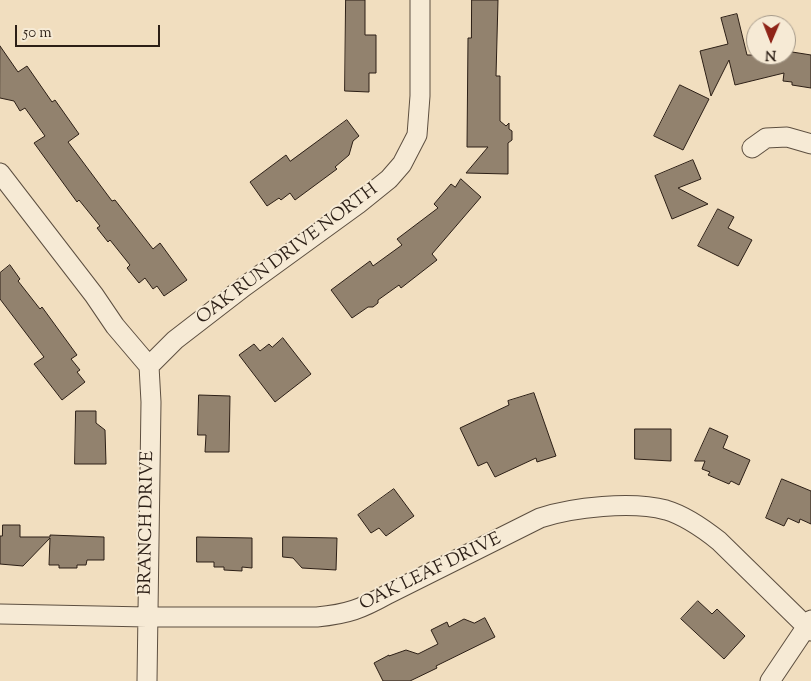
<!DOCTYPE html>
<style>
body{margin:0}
#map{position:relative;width:811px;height:681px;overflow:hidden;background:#f1debf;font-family:"Sorts Mill Goudy",serif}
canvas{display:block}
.north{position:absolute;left:746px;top:15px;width:50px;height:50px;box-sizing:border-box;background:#f6ead5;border:1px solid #a59989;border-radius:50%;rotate:181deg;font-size:14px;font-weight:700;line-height:20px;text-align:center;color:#2c1f16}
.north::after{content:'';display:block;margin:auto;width:18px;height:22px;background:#8f2418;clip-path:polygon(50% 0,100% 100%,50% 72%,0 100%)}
.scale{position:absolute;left:15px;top:25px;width:145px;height:22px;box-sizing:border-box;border:2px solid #2c1f16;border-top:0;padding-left:6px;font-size:15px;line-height:18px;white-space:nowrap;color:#2c1f16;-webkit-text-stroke:4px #f6ead5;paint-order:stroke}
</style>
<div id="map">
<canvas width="811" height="681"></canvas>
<div class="north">N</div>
<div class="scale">50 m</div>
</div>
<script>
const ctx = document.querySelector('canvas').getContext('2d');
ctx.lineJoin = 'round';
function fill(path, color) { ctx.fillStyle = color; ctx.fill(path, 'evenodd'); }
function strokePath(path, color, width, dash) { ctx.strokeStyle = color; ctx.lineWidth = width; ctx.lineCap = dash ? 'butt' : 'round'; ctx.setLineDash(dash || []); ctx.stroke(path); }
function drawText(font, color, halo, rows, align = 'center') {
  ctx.font = font + ' "Sorts Mill Goudy",serif'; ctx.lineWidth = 4; ctx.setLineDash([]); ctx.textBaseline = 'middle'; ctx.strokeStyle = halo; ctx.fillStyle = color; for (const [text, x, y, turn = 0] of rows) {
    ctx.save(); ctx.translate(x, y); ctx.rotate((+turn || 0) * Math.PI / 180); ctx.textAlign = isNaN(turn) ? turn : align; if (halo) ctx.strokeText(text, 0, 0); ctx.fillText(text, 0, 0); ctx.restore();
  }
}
const building = new Path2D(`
 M346,0h19v35h11v38h-7v19l-24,-1z
 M472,0h26l-2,76h4v45l6,5 3,-3v6l3,2v9l-4,3v31l-42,-1 22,-26h-21l1,-109h3z
 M737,14l10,41h39v-4l25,4v33l-19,-3v-3l-9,-1 1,-8 -49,12 -6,-25 -18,36 -11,-45 28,-7 -7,-26z
 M0,46l18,26 9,-6 25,36 3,-2 24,34 -11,8 44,59 3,-1 38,49 7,-6 27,37 -23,16 -7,-10 -4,3 -8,-11 -6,5 -12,-15 3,-3 -20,-25 -2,2 -11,-14 3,-2 -21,-26 -2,2 -43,-59 11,-7 -20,-28 -5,3 -6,-10 -14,-3z
 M680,85l29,14 -26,51 -29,-14z
 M347,120l12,16 -6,5 -4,14 -14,12 2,2 -42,31 -5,-7 -9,7 -2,-2 -12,8 -17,-24 36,-27 4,6z
 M693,160l8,19 -23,9 30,16 -36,15 -17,-43z
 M461,179l20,18 -49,57 5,6 -36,28 -2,-3 -21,15v3l-5,4h-5l-16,11 -21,-28 39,-29 3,5 29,-21 -5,-6 41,-31 -4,-4 17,-20 4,3z
 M718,209l16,8 -6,11 24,12 -14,26 -40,-20z
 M10,265l10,14 -2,2 22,28 2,-2 35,48 -6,4 9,11 -3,2 8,10 -23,18 -28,-36 10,-7 -44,-58v-26z
 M283,338l28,36 -36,28 -36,-47 15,-11 6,7 9,-7 3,3z
 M534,393l22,63 -19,6 -1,-4 -41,19 -8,-15 -9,4 -18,-38 49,-23 -1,-4z
 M199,395l31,1 -1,56h-24l1,-17h-8z
 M76,411h20v12l9,7 1,34h-31z
 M710,428l18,8 -5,12 27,12 -11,25 -8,-4 -2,3 -21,-9 2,-3 -8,-3 3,-8h-10z
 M635,429h36v32l-36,-2z
 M782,479l29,12v33l-11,-5 -1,4 -11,-5 -4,8 -18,-8z
 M394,489l20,27 -28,20 -7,-8 -8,5 -13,-18z
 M3,525h17v12h30v-2l54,2v23h-17l-1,5h-9v3h-18v-3h-10l1,-27 -27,28 -23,-2v-28h2z
 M197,537l55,1v30l-10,-1v4l-18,-1v-3h-10v-5h-17z
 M283,537l54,1 -1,32 -34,-2 -9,-10 -10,-1z
 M698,601l14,13 5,-5 28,27 -21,23 -43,-40z
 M485,618l10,19 -59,29 1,2 -27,13h-27l-9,-18 15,-8v1l17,-6 12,4 20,-10 -7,-14 16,-8 2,5 15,-8 10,4z`);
fill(building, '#92826e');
strokePath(building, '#2c1f16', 1);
const street = new Path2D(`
 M752,148l14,-10 21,-1 24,7
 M0,173l94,122 21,31 34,40
 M149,366l26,-26 70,-54 113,-82 31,-25 13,-15 15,-29 3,-39v-96
 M0,614l147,3h170c31,-3 44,-8 71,-23l152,-76c33,-11 92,-17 126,-8 20,6 38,19 53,31l92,90
 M147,681l4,-279 -2,-36
 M770,681l41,-61`);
strokePath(street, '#5d4f40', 21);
strokePath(street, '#f6ead5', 19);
drawText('18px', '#2c1f16', '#f6ead5', [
 ["OAK RUN DRIVE NORTH",288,255,-37],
 ["BRANCH DRIVE",148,523,-89],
 ["OAK LEAF DRIVE",431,573,-26]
]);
</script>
